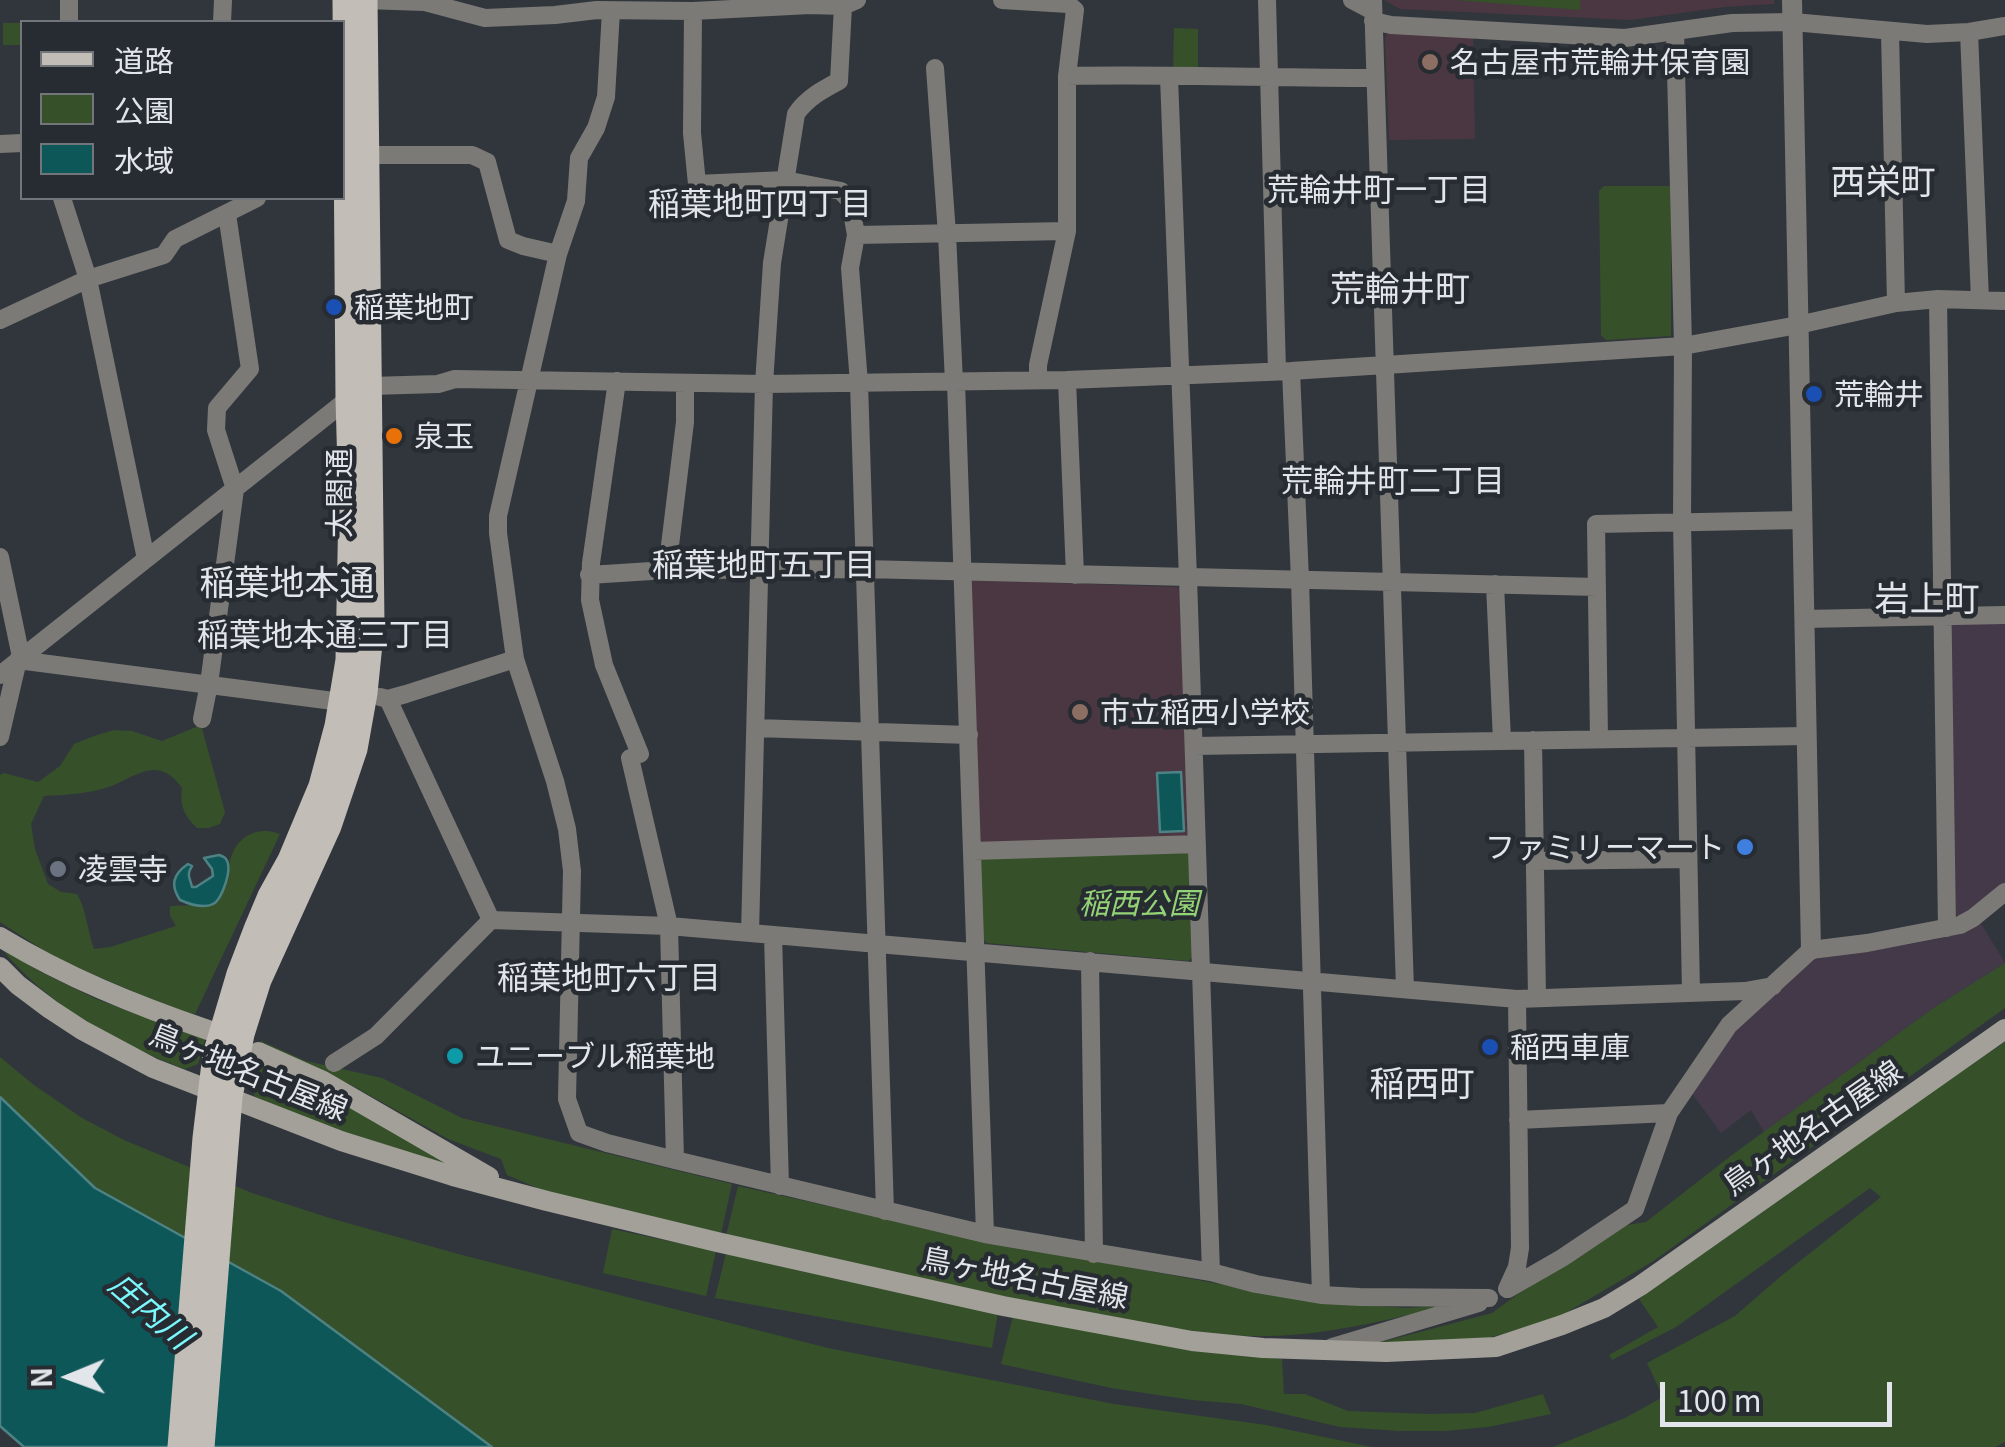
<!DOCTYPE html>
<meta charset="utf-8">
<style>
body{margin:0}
#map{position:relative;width:2005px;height:1447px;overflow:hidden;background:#31363d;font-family:Georgia,"Noto Sans JP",serif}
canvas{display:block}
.legend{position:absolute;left:20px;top:20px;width:325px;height:180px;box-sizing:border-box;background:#272c32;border:2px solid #72767b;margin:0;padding:12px 18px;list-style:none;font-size:30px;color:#e2e5e9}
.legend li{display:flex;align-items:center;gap:20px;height:50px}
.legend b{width:50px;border:2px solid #72767b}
.north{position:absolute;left:20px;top:1327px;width:100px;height:100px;-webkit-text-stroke:8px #272c32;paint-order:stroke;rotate:269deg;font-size:28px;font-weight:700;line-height:40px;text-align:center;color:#e2e5e9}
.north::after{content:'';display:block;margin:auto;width:35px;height:45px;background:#e2e5e9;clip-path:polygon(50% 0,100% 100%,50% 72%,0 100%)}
.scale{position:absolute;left:1660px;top:1382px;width:232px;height:45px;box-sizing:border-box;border:5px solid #e2e5e9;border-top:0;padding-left:12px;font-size:30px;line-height:35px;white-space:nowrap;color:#e2e5e9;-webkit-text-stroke:8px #272c32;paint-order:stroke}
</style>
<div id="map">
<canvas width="2005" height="1447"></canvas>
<ul class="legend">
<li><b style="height:12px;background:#c2bdb6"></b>道路</li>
<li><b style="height:28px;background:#36502a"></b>公園</li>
<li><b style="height:28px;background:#0e5759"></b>水域</li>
</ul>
<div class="north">N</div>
<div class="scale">100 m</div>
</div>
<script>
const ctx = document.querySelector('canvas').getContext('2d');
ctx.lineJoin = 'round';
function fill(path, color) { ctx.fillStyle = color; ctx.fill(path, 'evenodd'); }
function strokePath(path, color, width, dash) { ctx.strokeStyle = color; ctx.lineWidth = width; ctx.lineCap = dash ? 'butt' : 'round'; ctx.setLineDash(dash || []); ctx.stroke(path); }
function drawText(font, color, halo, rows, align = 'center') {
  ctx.font = font + ' Georgia,"Noto Sans JP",serif'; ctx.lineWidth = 9; ctx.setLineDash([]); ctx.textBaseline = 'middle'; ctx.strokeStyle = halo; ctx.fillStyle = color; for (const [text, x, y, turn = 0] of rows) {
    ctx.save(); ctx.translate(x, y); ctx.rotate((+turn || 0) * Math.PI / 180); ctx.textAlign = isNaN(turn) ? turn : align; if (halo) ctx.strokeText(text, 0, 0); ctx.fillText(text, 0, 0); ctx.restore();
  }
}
fill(new Path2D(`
 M2005,622v264l-46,31 -7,-6 -4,-282 5,-5z
 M1980,922l25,41 -73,46 -168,123 -13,-22 -30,23 -31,-42 45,-64 79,-67 19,-5 79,-11 38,-8z`), '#433949');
fill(new Path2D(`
 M1384,0h390v4l-50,3 -93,13 -231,-11z
 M1388,33l85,4 2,102 -86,1 -4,-102z
 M973,580l204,7 6,5 8,240 -5,8 -204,6 -4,-4 -9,-259z`), '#4a3741');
fill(new Path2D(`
 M1455,0h125v10z
 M3,23h19v22h-19z
 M1174,28l24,1v41h-25z
 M1604,186h67v150l-65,4 -5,-5 -2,-144z
 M201,725l24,87 -5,12 -11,4h-12c-12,-11 -18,-23 -15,-40 -26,-37 -49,-7 -80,1 -19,5 -38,6 -58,7l-13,28 4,25 13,35 13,8 16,2c10,17 10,36 17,55l16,-2 66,-21 -6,-10v-10l25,-1 34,-32c-1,-29 23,-50 51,-39l-85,180 -16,-3 -122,-52 -57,-37v-147l4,-2 34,9 22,-16 14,-22 20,-8 20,-6 18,1 30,10z
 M1186,849l5,5 4,101 -7,6 -201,-18 -6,-5 -2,-77 5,-6z
 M0,947l41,25 55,27 109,40 -7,25 -13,5c-70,-26 -138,-64 -185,-122z
 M2005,963v45l-353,254 -100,59 -64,17 -118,7 122,-32 26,-19 109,-69 19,-3 86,-67 200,-146z
 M261,1041l45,20 76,17 80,40 270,66 -11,50 -172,-41 -42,-18 -6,-16 -53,-20 -97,-54 -91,-41z
 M2005,1042v400l-10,5h-442l72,-29 38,-21 -16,-34 88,-47 46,-40 100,-79 -11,-9 -194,139 -64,33 -3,-5 49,-28 -19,-28 152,-111z
 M0,1057l34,28 48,33 42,22 128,53 81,26 129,36 366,93 286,56 152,21 106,22h-880l-211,-156 -186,-103 -95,-91z
 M254,1060l67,28 126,76 -102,-30 -90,-37 -5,-18z
 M738,1186l243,54 336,62 90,6 43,-3c-67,16 -133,33 -202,31 -56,-1 -110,-14 -165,-23 -120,-22 -238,-51 -357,-77z
 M612,1229l104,22 -10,45 -103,-23z
 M726,1253l272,59 -6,36 -277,-50z
 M1013,1316l179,34 90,9 2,35h21l43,17 82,3 45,-1 68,-19 8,20 -63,13 -43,4h-45l-60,-4 -99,-23 -49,-4 -81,-12 -110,-24z`), '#36502a');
const water = new Path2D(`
 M1181,772l3,59 -24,1 -3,-59z
 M219,855c3,1 6,2 7,4 7,9 -4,41 -13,45 -10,5 -24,0 -33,-4 -10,-15 -7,-26 8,-36l4,2c-6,9 -2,12 0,21h4l17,-11 -1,-7 -8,-11z
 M0,1097l95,91 186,103 211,156h-468l-24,-21z`);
fill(water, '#0e5759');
strokePath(water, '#4e8284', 2.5);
strokePath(new Path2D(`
 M365,0l60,2 60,16 70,-3 42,-5 96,1 117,-6 33,1 14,-6
 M1002,0l66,4
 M1267,0l10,371
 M1352,0l21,11
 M1373,0l32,989
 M611,11l-5,86 -10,31 -17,30 -3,43 -18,53 -60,262v17l17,126 40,122 12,48 5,42 -5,228 12,34 28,10 68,17 310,74 226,38 45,12 65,11 39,2 129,1
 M693,11l-1,122 5,51 88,-4 56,11 9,10 6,34
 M1373,21l18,4 234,13 107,-15 61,-1 134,12 42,-2 36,-6
 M69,22v-22
 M222,22l1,-22
 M1675,31l8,315 -1,176 9,471
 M1890,32l6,271
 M1969,32l11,268
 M935,68l12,166 7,148
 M1067,76c103,-2 205,2 308,2
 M1169,77l19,501 23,694
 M0,144l22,-1
 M367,155h105l15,7 21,78 15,6 35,8
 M62,198l26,81 58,280
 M1938,299l9,629
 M0,320l88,-41 76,-24 11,-16 82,-41
 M1291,371l9,209 21,715
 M1038,380v-15l29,-134v-155l8,-66 -7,-6v-4
 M1067,380l8,195
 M617,381l-26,182 -1,37 14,65 36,89
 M956,382l29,852
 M0,557l21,100
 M667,570l18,-148v-39
 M589,575l78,-5 197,-1 733,18
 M1495,584l7,157
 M1804,619l201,-4
 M0,675l348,-276 23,-13 67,-2 17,-5 309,5 303,-4 224,-9 392,-25 115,-21 98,-22 42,-4 67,2
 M380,697l8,2 18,-5 109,-35
 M388,699l103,221
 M202,719l7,-35 26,-195 -19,-59 1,-22 33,-39 -23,-155
 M756,728l213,7
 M0,737l18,-77 323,42
 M1599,739l-3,-215 206,-4
 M1533,740l4,258
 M1194,746l613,-10
 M630,758l39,168 6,234
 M973,851l224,-7
 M1535,861l153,-2
 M750,933l14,-549 8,-121 24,-149c11,-16 26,-24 43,-33l4,-75
 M773,935l7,251
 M1090,961l4,293
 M334,1063l42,-27 115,-116 178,6 848,73 228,-8 28,-5
 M1518,1120l151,-7
 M885,1211l-26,-828 -9,-115 6,-33 211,-4
 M1507,1289l10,-22 3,-19 -3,-249
 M1508,1289l54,-31 73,-49 34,-96 60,-88 82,-75 56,-7 93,-18 13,-7 32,-26
 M1332,1347l147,-44`), '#7c7a76', 18);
strokePath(new Path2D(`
 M1792,0l19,950`), '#7c7a76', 20);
strokePath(new Path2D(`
 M0,937c66,40 135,68 208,93
 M0,967l18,18 32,24 32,21 71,38 188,73 112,35 94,25 170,41 286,64 189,35 71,7 123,4 110,-5 66,-22 42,-17 36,-22 365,-257
 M258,1052l65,29 166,96`), '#a3a09a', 20);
strokePath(new Path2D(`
 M180,1447l25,-309 10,-83 24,-81 18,-47 13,-31 20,-36 31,-74 16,-60 11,-66 3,-156 -3,-105 -3,-399
 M202,1447l28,-350 12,-63 17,-54 70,-154 26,-77 10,-56 7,-69 -7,-624`), '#c2bdb6', 25);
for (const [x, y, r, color] of [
 [1430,62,10,"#8d6e63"],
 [334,307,10,"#1a4fb4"],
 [1814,394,10,"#1a4fb4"],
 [394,436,10,"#e8710a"],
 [1080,712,10,"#8d6e63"],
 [1745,847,10,"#3f7fe0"],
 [58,869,10,"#6b7280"],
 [1490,1047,10,"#1a4fb4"],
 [455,1056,10,"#0f9aa8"]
]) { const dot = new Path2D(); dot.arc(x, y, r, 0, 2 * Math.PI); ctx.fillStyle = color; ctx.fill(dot); strokePath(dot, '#272c32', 4); }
drawText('30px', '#e2e5e9', '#272c32', [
 ["名古屋市荒輪井保育園",1450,62],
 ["稲葉地町",354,307],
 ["荒輪井",1834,394],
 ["泉玉",414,436],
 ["市立稲西小学校",1100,712],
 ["ファミリーマート",1725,847,"right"],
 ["凌雲寺",78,869],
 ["稲西車庫",1510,1047],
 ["ユニーブル稲葉地",475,1056]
], 'left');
drawText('30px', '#e2e5e9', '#272c32', [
 ["太閤通",339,493,-90],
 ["鳥ヶ地名古屋線",249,1071,22],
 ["鳥ヶ地名古屋線",1812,1127,-35],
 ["鳥ヶ地名古屋線",1025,1277,11]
]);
drawText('italic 30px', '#94d375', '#272c32', [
 ["稲西公園",1139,903]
]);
drawText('32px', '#e2e5e9', '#272c32', [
 ["荒輪井町一丁目",1379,189],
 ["稲葉地町四丁目",760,203],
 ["荒輪井町二丁目",1393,480],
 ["稲葉地町五丁目",764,564],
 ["稲葉地本通三丁目",325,634],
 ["稲葉地町六丁目",609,977]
]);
drawText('italic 32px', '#7af8fc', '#272c32', [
 ["庄内川",151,1310,41]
]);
drawText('35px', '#e2e5e9', '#272c32', [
 ["西栄町",1883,181],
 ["荒輪井町",1400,288],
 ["稲葉地本通",287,582],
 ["岩上町",1927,598],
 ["稲西町",1422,1083]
]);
</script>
